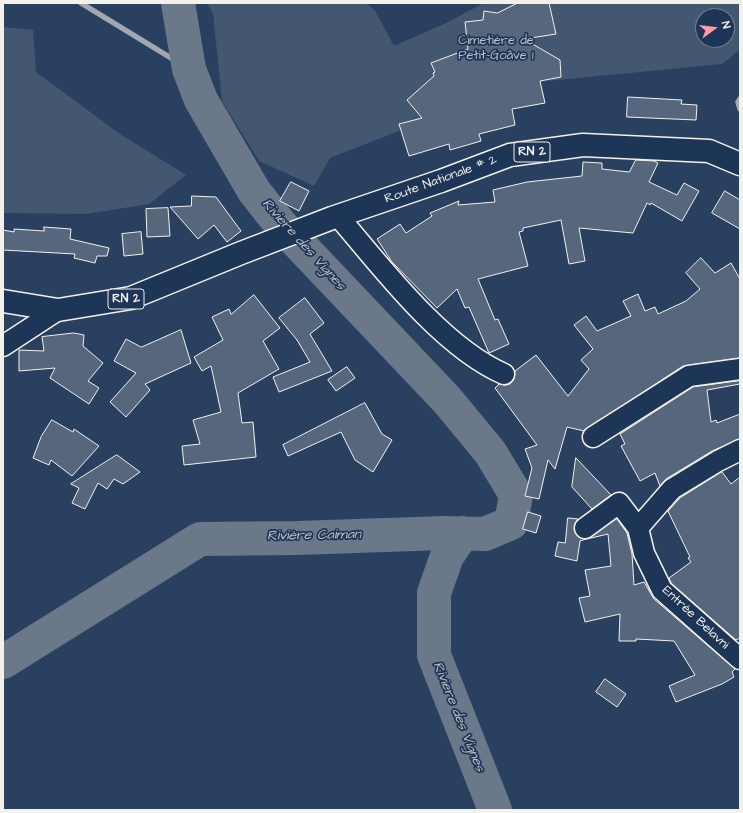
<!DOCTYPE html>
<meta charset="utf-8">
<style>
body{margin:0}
#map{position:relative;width:743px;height:813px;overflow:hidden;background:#2a4060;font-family:"Architects Daughter",sans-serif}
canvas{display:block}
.frame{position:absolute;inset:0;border:4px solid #f4f1e8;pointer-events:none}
.north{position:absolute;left:695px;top:8px;width:40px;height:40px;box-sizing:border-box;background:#1d3557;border:1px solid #738091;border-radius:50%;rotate:75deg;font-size:11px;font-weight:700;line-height:16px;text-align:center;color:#f4f1e8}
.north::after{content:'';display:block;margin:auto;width:14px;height:18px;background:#ff9aa2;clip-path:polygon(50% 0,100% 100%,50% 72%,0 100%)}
</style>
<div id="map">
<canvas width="743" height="813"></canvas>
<div class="frame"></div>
<div class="north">N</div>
</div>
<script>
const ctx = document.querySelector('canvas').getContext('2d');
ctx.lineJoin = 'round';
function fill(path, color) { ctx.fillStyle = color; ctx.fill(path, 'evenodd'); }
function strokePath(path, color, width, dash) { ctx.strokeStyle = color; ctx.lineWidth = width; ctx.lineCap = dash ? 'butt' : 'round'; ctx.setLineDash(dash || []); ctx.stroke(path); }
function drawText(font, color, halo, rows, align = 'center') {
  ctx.font = font + ' "Architects Daughter",sans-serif'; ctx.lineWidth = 3.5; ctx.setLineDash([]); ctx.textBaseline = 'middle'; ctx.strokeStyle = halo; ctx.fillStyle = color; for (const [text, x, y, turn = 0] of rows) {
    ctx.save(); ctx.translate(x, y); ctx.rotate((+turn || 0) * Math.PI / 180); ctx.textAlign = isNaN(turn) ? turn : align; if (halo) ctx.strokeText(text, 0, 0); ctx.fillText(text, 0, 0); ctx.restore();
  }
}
fill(new Path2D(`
 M207,3h159l9,8 19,35 52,-23 38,-20h256v47l-18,14 -185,18 -103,35 -104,41 -16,28 -55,-25 -37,-60 -9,-88zM703,16h24v24h-24z
 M3,27l30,3 3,42 84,62 66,41 -37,29 -63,10 -83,-1z`), '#445771');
strokePath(new Path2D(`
 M81,3l108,66
 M740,99l-2,3 2,7`), '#a1a8b0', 5.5);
strokePath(new Path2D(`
 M463,533l-16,23 -13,37v62l61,155
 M3,662l197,-123 97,-1 148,-5 40,1 26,-11 5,-28 -26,-43 -43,-52 -167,-176 -26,-33 -53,-91 -12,-31 -11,-66`), '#6a788a', 34);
const building = new Path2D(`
 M518,3h31l7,31 -32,5 36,21 1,17 -21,4 5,22 -33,6 3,16 -36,9 2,7 -31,9 -1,-6 -40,12 -10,-32 23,-6 -15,-18 27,-24 -1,-3 2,-1 -4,-9 37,-14 -3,-27 18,-2 1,-9 13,2z
 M628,97l54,3 -1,4 16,1 -1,15 -69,-3z
 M636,160l18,1 4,2 -9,19 28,13 7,-12 15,8 -17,30 -31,-18 -1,2 -3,-2 -14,30 -54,-5 6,33 -16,3 -8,-44 -38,8v3l-4,1 9,34 -50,13 17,41 3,-1 11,25 -20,9 -20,-46 -4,1 -8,-19 -20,19 -45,-46 -15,-23 23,-15 6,9 26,-17 -2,-3 29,-12 -1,4 37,-3 -2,-12 34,-8 55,-6 1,-14 19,1v6l27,3z
 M291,182l18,9 -10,20 -19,-10z
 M725,191l15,9v29l-28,-16z
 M192,196l24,1 25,34 -14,11 -13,-17 -16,14 -28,-32 21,-1z
 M168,208l2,28 -23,1 -1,-28z
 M44,227l27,2 -1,10 39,9 -2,8h-10l-2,7 -21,-5 1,-4 -72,-4v-20l11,2v-3l30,2z
 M141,232l2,22 -19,2 -2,-22z
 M701,258l14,15 16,-10 9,16v79l-57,8 -99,65 -17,-4 -12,42 -7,-9 -9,39 -14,-3 7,-28 -7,-19 12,-4 -42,-57 4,-4 6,1 5,-1 4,-5 1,-8 21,-16 32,41 21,-27 -8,-9 12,-11 -19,-24 12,-9 11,15 34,-15 -8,-15 15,-7 7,17 10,-4 3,7 28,-13 14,-12 -14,-16z
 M254,295l26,33 -17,13 16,28 -41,24 4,30 11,-1 3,35 -72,8 -2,-19 18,-2 -7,-24 28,-8 -10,-46 -9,5 -8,-14 29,-17 -11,-23 17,-8 2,5z
 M305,298l19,25 -14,11 22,37 -53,21 -6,-15 37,-15 -13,-22 -18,-22z
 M181,330l10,33 -46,21 5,6 -24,27 -16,-15 26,-29 -22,-12 12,-22 15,8z
 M74,333l10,2 -1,11 20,17 -15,18 11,7 -10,16 -39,-26 5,-10 -36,3v-21l25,1 -2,-14z
 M347,367l8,11 -19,13 -8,-11z
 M740,381v3l-33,6 4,32 5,-2 1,3 23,-9v25l-28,12 -46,28 -6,7 -5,-13 -15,8 -19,-35 4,-2 -5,-10 73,-47z
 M365,403l17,31 10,6 -19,32 -18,-12 -14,-28 -53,24 -5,-11z
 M52,420l21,12 1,-3 25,17 -27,30 -21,-16 -2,5 -16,-7 8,-21z
 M117,455l23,17 -17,12 -9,-5 -7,10 -9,-6 -13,26 -13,-6 7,-15 -8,-4z
 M576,458l35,37 -19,14 -20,-22z
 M722,472l9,12 9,-7v161l-4,2 -65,-57 -2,-5 22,-16 -3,-4 2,-1 -22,-46 12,-13z
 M528,512l13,4 -5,17 -13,-4z
 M568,518l10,1 -4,10 2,5 4,4 6,1 -6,2 -3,20 -22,-5 3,-14 7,1z
 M617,519l10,14 5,21 2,31 10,-3 10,17 81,70 -3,3 2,5 -12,7 -46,18 -7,-16 26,-11 -21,-34 -38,-2v2h-17l1,-27 -35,8 -6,-24 11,-2 -5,-26 26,-4 -3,-32 -21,5z
 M605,679l21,15 -9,13 -21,-15z`);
fill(building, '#56677d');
strokePath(building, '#f4f1e8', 1);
const street = new Path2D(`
 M338,216c43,51 105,132 166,158
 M3,346l55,-36
 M593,437l96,-61 51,-7
 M585,528l34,-25 19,25 34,-39 46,-28 22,-11
 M638,528l6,25 18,37 78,69`);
const primary = new Path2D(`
 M3,301l55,9 73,-12 110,-45 91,-35 109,-37 69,-26 73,-10 126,6 31,13`);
strokePath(street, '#f4f1e8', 23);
strokePath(primary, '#f4f1e8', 25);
strokePath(street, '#1d3557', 20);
strokePath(primary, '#1d3557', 22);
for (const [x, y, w] of [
 [532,152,36],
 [126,299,36]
]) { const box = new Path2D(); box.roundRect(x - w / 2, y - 10, w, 20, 3); ctx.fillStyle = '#1d3557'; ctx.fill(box); strokePath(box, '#f4f1e8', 1); }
drawText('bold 12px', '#f4f1e8', null, [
 ["RN 2",532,152],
 ["RN 2",126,299]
]);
drawText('13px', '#bfc3c4', '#1d3557', [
 ["Cimetière de",496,41],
 ["Petit-Goâve 1",496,56]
]);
drawText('13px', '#f4f1e8', '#1d3557', [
 ["Route Nationale # 2",441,180,-20],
 ["Entrée Belavni",695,618,43]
]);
drawText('italic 14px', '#bdc1c2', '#1d3557', [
 ["Riviere des Vignes",303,245,48],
 ["Rivière Caiman",314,536,-1],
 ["Riviere des Vignes",458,717,68]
]);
</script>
